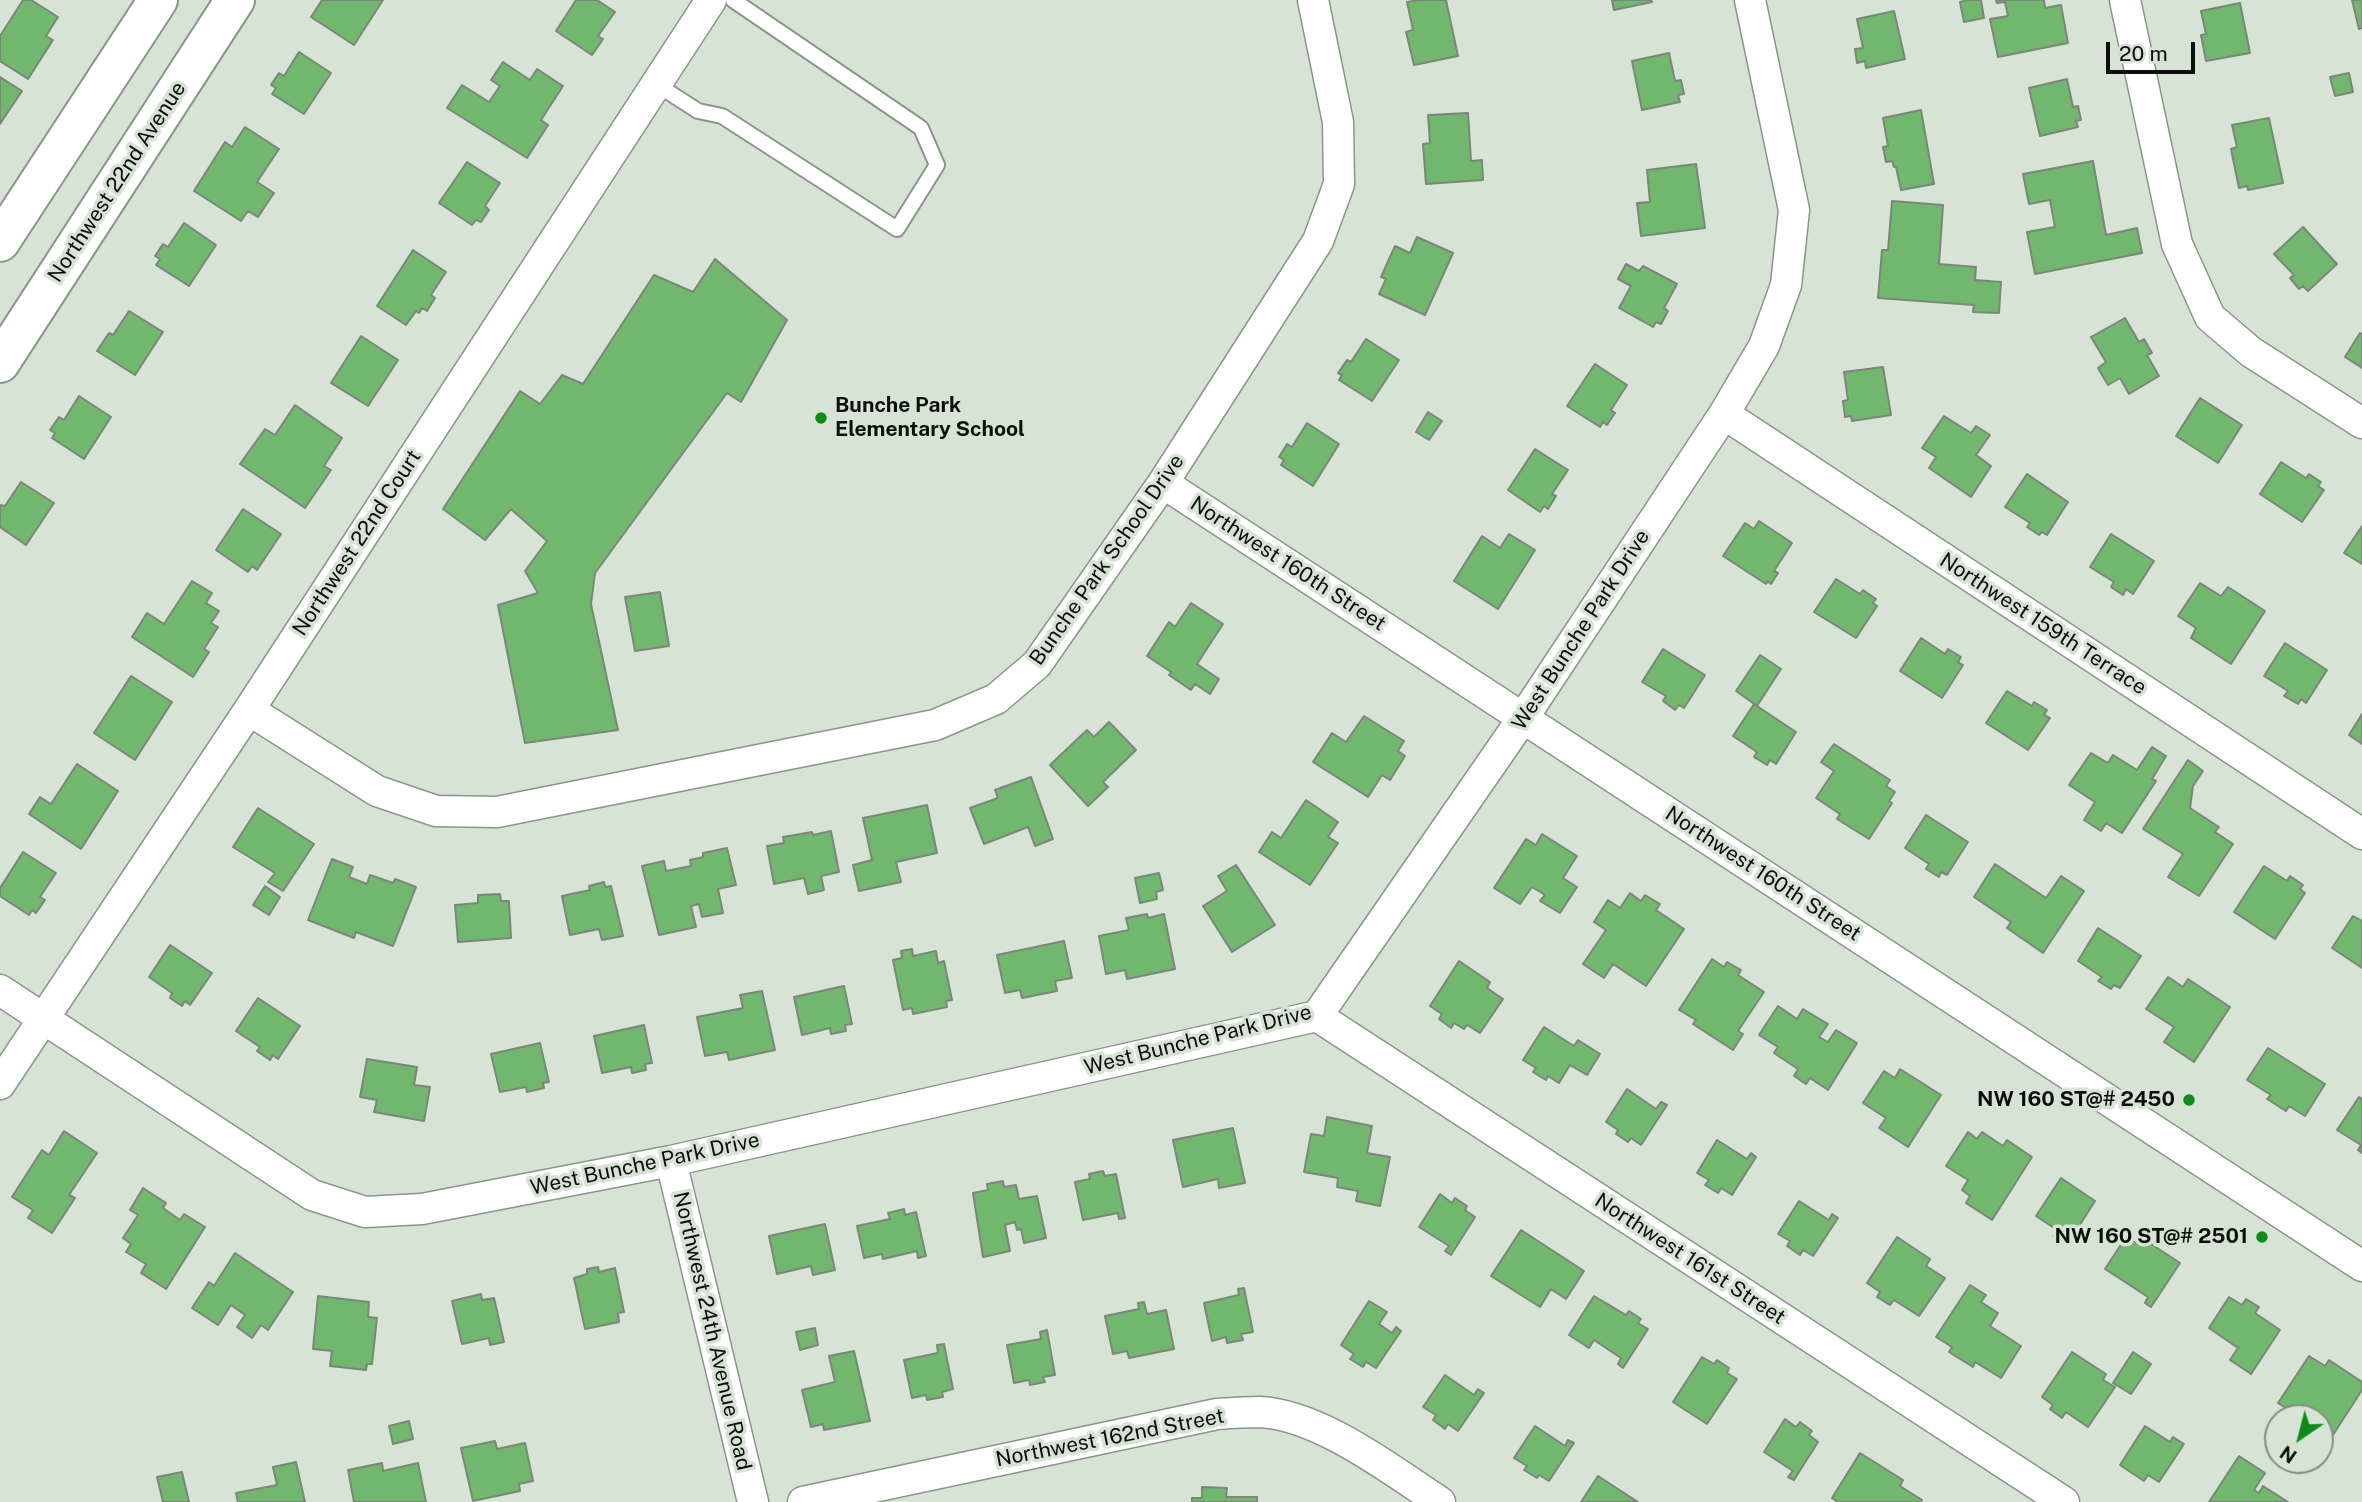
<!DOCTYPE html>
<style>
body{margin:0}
#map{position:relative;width:2362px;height:1502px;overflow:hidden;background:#d6e3d5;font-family:"Public Sans",sans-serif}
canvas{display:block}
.north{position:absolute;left:2264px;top:1404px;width:70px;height:70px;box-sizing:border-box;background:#d6e3d5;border:2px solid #858e84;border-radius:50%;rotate:215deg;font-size:19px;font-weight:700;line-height:28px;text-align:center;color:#0b0f0a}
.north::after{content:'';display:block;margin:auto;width:24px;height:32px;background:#0f8c17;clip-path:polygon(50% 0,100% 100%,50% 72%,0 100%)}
.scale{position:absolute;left:2106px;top:42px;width:89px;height:32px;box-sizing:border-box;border:4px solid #0b0f0a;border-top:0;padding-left:9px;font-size:21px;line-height:24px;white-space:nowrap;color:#0b0f0a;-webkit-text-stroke:5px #d6e3d5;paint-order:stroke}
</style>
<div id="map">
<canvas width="2362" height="1502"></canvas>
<div class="north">N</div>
<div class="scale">20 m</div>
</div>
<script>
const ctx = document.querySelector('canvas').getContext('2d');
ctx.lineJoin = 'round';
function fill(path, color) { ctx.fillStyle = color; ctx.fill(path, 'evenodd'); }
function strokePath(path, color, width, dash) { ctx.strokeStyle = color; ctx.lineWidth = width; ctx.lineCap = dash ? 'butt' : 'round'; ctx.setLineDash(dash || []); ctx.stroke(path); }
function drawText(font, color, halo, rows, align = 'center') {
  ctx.font = font + ' "Public Sans",sans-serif'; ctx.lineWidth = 7; ctx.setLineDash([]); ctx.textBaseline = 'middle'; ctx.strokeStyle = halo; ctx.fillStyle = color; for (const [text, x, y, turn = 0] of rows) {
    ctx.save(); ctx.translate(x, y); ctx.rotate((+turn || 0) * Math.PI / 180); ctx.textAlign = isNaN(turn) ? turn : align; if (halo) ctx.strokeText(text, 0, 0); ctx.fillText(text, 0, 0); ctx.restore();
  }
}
const building = new Path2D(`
 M23,0h8l27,17 -12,19 7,4 -25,39 -28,-18v-25z
 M322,0h61l-29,45 -43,-28z
 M576,0h21l18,12 -17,24 5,3 -11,16 -36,-24z
 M1419,0h27l12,56 -44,9 -8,-33 7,-2 -6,-28z
 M1612,0h39l1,2 -38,8z
 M1968,0h13l3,18 -20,4 -4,-20z
 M1996,0h48l1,8 16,-3 7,38 -70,14 -8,-38 18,-3 -3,-14 -8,1z
 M2352,0h10v28l-3,1z
 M2240,3l10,50 -44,8 -5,-26 5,-1 -5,-23z
 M1894,11l11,48 -39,9 -1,-7 -8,2 -2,-14 8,-1 -6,-29z
 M299,52l32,21 -27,41 -32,-20 4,-6 -5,-3 8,-12 5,3z
 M1669,53l6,28 6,-1 3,14 -6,1 2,7 -38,8 -10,-49z
 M503,62l27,18 7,-11 26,17 -22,34 7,5 -21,33 -80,-50 15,-23 27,17 11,-16 -9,-6z
 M2349,73l4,19 -18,4 -5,-19z
 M0,77l22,14 -22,33z
 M2067,79l6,28 5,-1 3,14 -5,1 2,6 -38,9 -11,-48z
 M1921,110l13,74 -33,6 -5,-23h-2l-2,-6 -6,1 -3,-15 5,-1 -5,-28z
 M1468,113l3,48 11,-1 1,20 -57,4 -3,-40 7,-1 -2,-28z
 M2269,118l14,65 -35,7 -1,-4 -8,2 -8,-39 6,-2 -5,-22z
 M245,127l34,22 -22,33 17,11 -16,24 -10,-6 -7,10 -47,-30 31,-49 7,5z
 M2093,161l13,74 31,-7 5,25 -107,21 -8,-42 28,-5 -5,-27 -21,4 -6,-30z
 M467,162l33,21 -15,23 4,4 -8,12 -5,-2 -4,5 -33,-22z
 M1696,164l9,64 -64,8 -4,-33 13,-1 -3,-32z
 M1892,201l51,4 -4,59 37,3 -1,13 26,2 -2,31 -26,-1 1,-7 -96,-7 4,-48h6z
 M184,223l32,22 -27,41 -33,-21 4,-6 -5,-3 8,-12 5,3z
 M2303,227l34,37 -29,27 -5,-5 -4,3 -9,-11 4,-3 -20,-21z
 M1417,237l36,16 -28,62 -46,-21 7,-15 -5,-2 14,-31 15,7z
 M413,250l33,22 -15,23 4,3 -8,13 -5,-3 -3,5 -3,-2 -10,14 -29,-19z
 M715,259l72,61 -46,82 -14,-9 -132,180 -4,31 27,126 -93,13 -27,-138 40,-12 -13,-22 22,-30 -36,-32 -26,31 -42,-31 77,-118 20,13 22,-29 21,9 71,-109 39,17z
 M1626,264l13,7 4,-5 34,18 -13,24 4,3 -7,13 -5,-2 -3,5 -34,-19 12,-22 -13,-7z
 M129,311l34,21 -28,43 -38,-24 12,-18 4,2z
 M2125,318l14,24 5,-3 8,14 -5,2 12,21 -30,18 -9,-16 -12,7 -10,-17 8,-6 -15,-25z
 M2360,333l2,1v34l-17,-11z
 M361,336l37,24 -30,46 -37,-23z
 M1366,339l33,21 -27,41 -33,-21 3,-5 -4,-2 9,-13 4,2z
 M1595,364l32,21 -16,25 4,3 -8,12 -4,-3 -3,5 -33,-21z
 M1883,367l8,48 -39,6 -1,-5 -6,1 -2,-16 5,-1 -4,-28z
 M79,396l32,21 -27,42 -32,-21 3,-5 -5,-3 9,-13 5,3z
 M2200,398l42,27 -24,38 -42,-27z
 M295,405l47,33 -18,28 7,4 -26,38 -65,-44 25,-35 10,6z
 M1428,412l14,9 -13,19 -13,-8z
 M1944,416l27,17 5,-7 14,9 -14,20 15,11 -20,31 -42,-29 7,-11 -14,-9z
 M1307,423l32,21 -26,42 -32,-21 3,-5 -5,-3 8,-13 5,3z
 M1535,449l33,21 -16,24 4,2 -8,13 -4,-3 -4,6 -32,-22z
 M2281,462l25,16 3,-4 12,8 -3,4 6,4 -22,32 -42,-28z
 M2027,474l41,28 -21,33 -5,-3 -3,3 -12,-8 3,-4 -25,-16z
 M21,482l33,21 -28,42 -26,-18v-22l5,1z
 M243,509l38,25 -24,36 -5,-4 -4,6 -32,-22z
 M1759,521l33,22 -18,28 4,2 -7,11 -3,-3 -2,3 -43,-28 22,-33 9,6z
 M2362,526v38l-18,-11z
 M1509,534l26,16 -37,59 -44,-28 28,-45 18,12z
 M2111,534l43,27 -21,33 -7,-5 -3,6 -12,-8 3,-5 -24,-15z
 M1836,579l24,15 3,-4 13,9 -3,4 4,3 -21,32 -42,-26z
 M192,581l20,12 -6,10 13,8 -8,12 7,4 -14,22 5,3 -16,25 -61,-40 15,-24 17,11z
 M2200,583l21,13 7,-9 37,24 -34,53 -40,-26 5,-10 -18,-12z
 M660,592l9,54 -34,5 -10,-54z
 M1191,603l32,21 -26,40 22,15 -9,15 -15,-10 -4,6 -22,-15 2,-3 -24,-16 22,-34 6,5z
 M1921,638l24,16 3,-5 13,8 -3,5 5,3 -21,33 -42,-27z
 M2285,643l42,27 -21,33 -5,-4 -3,5 -14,-8 4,-5 -24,-15z
 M1663,649l42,26 -21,33 -5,-3 -4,5 -12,-9 3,-5 -24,-14z
 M1760,655l21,14 -24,37 -21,-15z
 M131,676l41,26 -37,58 -41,-27z
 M2007,691l25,15 2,-4 13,8 -3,5 6,3 -22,32 -42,-27z
 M1754,704l42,28 -20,32 -6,-4 -3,5 -13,-8 3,-5 -24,-16z
 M2362,714v30l-13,-9z
 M1364,716l40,25 -6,10 7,5 -15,24 -8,-5 -14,22 -55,-35 19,-29 14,9z
 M1109,722l27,28 -33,32 5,5 -20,19 -38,-41 37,-35 7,7z
 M1834,744l56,36 -4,6 9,6 -6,9 3,2 -23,36 -32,-20 3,-5 -24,-16 18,-27 -13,-9z
 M2152,747l14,9 -14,23 4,2 -34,52 -16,-10 -5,8 -17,-11 11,-18 -26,-17 22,-32 17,10 5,-8 24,15z
 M2188,760l15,11 -10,15 -3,22 29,19 -4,5 18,12 -34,52 -31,-19 15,-23 -40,-25z
 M77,764l41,27 -37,58 -52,-35 11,-17 11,7z
 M1031,777l22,62 -18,7 -7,-19 -44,17 -14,-36 28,-10 -3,-8z
 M1306,800l32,22 -10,15 10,6 -28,42 -51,-33 13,-20 9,6z
 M927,805l10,48 -41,9 5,20 -42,9 -6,-26 19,-5 -9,-42z
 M258,808l56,36 -31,47 -15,-9 7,-9 -42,-26z
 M1926,815l42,27 -21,33 -6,-3 -2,5 -13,-8 3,-5 -24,-16z
 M831,831l8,41 -18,4 3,14 -16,4 -4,-16 -30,6 -7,-38 17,-3 -1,-6 29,-5 1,3z
 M1542,834l35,22 -14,22 14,9 -17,26 -20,-12 5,-6 -13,-8 -12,17 -26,-16 32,-49 10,6z
 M727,848l9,37 -18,4 5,24 -21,4 -3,-13 -8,2 5,21 -37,8 -17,-69 22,-5 2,10 25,-5 -1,-6 13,-3v-4z
 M23,852l33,21 -16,24 5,3 -9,13 -4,-3 -3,5 -29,-19v-8z
 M332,859l21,8 -4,10 18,7 3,-9 23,8 2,-4 21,8 -23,59 -37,-14 -2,6 -46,-18z
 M1995,864l51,34 15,-22 23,15 -41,62 -36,-25 4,-6 -37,-25z
 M1236,865l39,60 -43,27 -29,-46 24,-15 -9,-15z
 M2264,866l23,15 3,-5 13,9 -3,4 5,4 -30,46 -41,-27z
 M1159,873l4,17 -7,2 1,7 -17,4 -5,-25z
 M604,882l1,5 6,-1 12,50 -21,4 -3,-11 -29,6 -8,-39 28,-6 -1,-4z
 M265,886l15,11 -11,18 -16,-10z
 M1630,893l11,8 4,-6 15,9 -4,6 28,19 -38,57 -33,-22 -9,14 -21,-14 23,-34 -12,-8 14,-22 12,8z
 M500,894l1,7h8l2,37 -53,4 -3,-37 23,-2v-8z
 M1147,914l1,4 16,-4 11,55 -48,10 -2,-9 -19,4 -7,-38 30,-6 -3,-12z
 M2353,916l9,5v47l-30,-20z
 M2098,928l43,28 -21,32 -6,-3 -3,4 -13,-8 4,-4 -24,-16z
 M1064,941l8,37 -17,3 2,10 -35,7 -2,-8 -15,3 -8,-38z
 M170,945l42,28 -22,32 -5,-4 -3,5 -12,-8 2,-5 -23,-16z
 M912,949l1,7 23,-5 2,12 6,-2 8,39 -6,1 1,6 -34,7 -1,-6 -9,2 -10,-50 9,-2 -1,-7z
 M1712,959l12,8 3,-5 14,8 -3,5 26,17 -26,39 5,3 -10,16 -40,-26 3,-4 -17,-10z
 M1459,961l31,21 -3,6 16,11 -23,34 -13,-8 -3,4 -10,-6 -3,5 -12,-9 3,-5 -12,-8z
 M2168,977l15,10 5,-8 42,28 -36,55 -30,-20 10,-15 -28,-18z
 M844,986l8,38 -7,1 1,6 -15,3 -1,-6 -28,7 -8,-38z
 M762,991l13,59 -46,10 -2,-8 -22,4 -8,-39 46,-9 -3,-13z
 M258,998l42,28 -22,33 -5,-4 -3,5 -13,-9 3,-4 -24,-16z
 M1778,1006l19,13 6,-10 25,15 -9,13 9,5 8,-12 21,13 -29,47 -18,-12 -4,6 -12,-8 4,-7 -24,-16 4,-6 -19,-12z
 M644,1025l8,38 -7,1 1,6 -14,3 -1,-6 -29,6 -8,-37z
 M1544,1027l30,19 4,-6 22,14 -13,21 -17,-10 -11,18 -11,-7 -2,4 -13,-8 3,-4 -13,-8z
 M540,1043l9,39 -6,1 1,5 -17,4 -1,-5 -26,5 -9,-38z
 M2268,1048l57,36 -20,32 -16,-10 -3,5 -19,-12 4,-4 -24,-15z
 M367,1059l50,8 -3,18 16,2 -6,34 -50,-9 3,-12 -17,-3z
 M1900,1069l41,26 -33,52 -29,-19 7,-10 -23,-15 21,-32 11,7z
 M1627,1089l29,20 5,-7 6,3 -26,40 -10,-7 -3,4 -12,-8 2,-4 -12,-8z
 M2359,1097l3,2v54l-4,-3 3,-5 -24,-15z
 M1327,1117l45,9 -5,27 23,4 -10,49 -24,-5 2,-10 -21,-4 1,-9 -34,-6 7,-38 13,2z
 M1233,1128l12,55 -26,5 -1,-9 -35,8 -10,-47z
 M64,1131l33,22 -28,42 6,3 -23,35 -24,-15 5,-8 -21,-13 30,-47 7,5z
 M1968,1132l9,7 5,-7 21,14 4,-6 25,17 -40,63 -26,-17 4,-7 -8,-6 6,-10 -22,-14z
 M1717,1140l30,19 4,-6 5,4 -24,38 -11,-7 -3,5 -13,-8 4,-5 -12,-7z
 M1103,1171l2,5 11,-2 9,44 -6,1 -1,-6 -35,7 -8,-38 15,-3 -1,-5z
 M2061,1178l34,23 -28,44 -14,-9 4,-6 -21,-14z
 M1003,1181l1,6 12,-2 3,14 18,-3 9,42 -22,5 -3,-14 -4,1 -2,-8 -10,3 5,26 -27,6 -10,-64 15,-3 -1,-6z
 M143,1188l23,15 -3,5 17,12 4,-6 21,13 -39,62 -25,-16 5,-9 -20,-12 5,-8 -8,-6 15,-23 -8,-5z
 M1440,1194l12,9 3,-5 12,8 -2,4 10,7 -24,38 -6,-4 4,-5 -30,-19z
 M1799,1201l30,19 3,-6 6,4 -25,38 -10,-6 -3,5 -13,-9 3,-5 -12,-7z
 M904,1209l1,6 11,-3 10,44 -8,2 -1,-7 -34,8 -1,-5 -18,4 -7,-32 33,-7 -2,-6z
 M825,1224l10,46 -22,5 -2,-9 -34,8 -8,-38z
 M1521,1230l63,41 -18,28 -15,-10 -11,18 -49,-31z
 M1897,1237l33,22 -4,7 19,12 -26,38 -25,-16 -4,5 -13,-8 3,-5 -13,-9z
 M2126,1237l12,7 4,-6 38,25 -29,44 -6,-4 3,-6 -43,-28z
 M235,1253l58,39 -25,38 -7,-5 -9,13 -15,-11 8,-12 -14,-10 -13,20 -26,-17 17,-26 5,4z
 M598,1267l1,5 16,-4 9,44 -6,1 1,9 -34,7 -11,-51 13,-4v-5z
 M1970,1285l16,10 -5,7 17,11 -8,13 31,20 -20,32 -26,-16 -2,5 -24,-15 3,-5 -16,-10z
 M1244,1288l9,44 -12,2 2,6 -16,3 -1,-6 -14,4 -8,-38 35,-8 -1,-6z
 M481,1294l1,6 12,-2 10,44 -14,3 -1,-7 -27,6 -10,-43z
 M318,1296l51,6 -1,15 9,1 -5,46h-5l-1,6 -36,-4 2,-15 -19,-2z
 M1594,1296l32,19 3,-4 12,8 -3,4 10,6 -25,39 -5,-4 3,-6 -27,-18 -5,8 -20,-13z
 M2229,1297l13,8 4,-6 13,8 -4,6 25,17 -29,44 -21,-14 8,-12 -29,-20z
 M1369,1301l18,11 -8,12 13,9 4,-6 5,4 -25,37 -10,-6 -3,5 -13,-8 4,-5 -13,-9z
 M1144,1302l3,12 19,-4 8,39 -45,9 -2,-7 -14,3 -8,-38 34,-7 -1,-6z
 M815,1328l3,17 -18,5 -4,-18z
 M1047,1330l8,45 -12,2 2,5 -15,3 -1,-5 -15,3 -7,-38 34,-6 -1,-7z
 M944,1344l9,45 -11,3 1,5 -16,3 -1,-5 -14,3 -8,-38 34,-7 -1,-8z
 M854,1351l16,70 -46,9 -1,-6 -12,3 -9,-37 33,-8 -6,-26z
 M2072,1352l34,22 -3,6 12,7 -27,40 -22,-15 -4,6 -12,-9 3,-4 -11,-8z
 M2133,1352l18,12 -20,30 -18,-11z
 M2309,1356l16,10 4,-6 33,22v8l-31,48 -11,-7v-13h-19l-23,-15z
 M1702,1357l12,7 3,-4 12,8 -2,5 10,6 -30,45 -34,-22z
 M1445,1375l29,20 4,-6 6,4 -26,38 -10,-7 -3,5 -12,-9 3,-5 -13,-8z
 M1785,1419l11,8 4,-5 12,9 -3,4 9,7 -24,38 -6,-3 5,-6 -29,-19z
 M409,1421l4,18 -20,5 -4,-18z
 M1535,1426l30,20 3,-6 6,3 -25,38 -10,-6 -2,3 -13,-8 3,-4 -13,-8z
 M2145,1426l25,16 3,-5 11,7 -25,38 -11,-7 -4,6 -24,-16z
 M495,1441l2,8 28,-6 8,38 -14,3 1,7 -47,10 -12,-53z
 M1860,1453l43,27 -3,6 22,14 -1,2h-83l-6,-4z
 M2239,1456l26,17 -11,17 5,3 4,-7 25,16h-79z
 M296,1462l9,40h-67l-2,-9 41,-8 -4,-18z
 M382,1463l1,8 35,-8 8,39h-72l-6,-32z
 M182,1472l7,30h-26l-6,-25z
 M1598,1476l40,26h-57z
 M1202,1487l25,1 -1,9h31v5h-65v-4h10z`);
fill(building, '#71b76d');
strokePath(building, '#7b877a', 2);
const service = new Path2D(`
 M656,84l42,27 24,5 175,113 40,-64 -16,-37 -188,-128`);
const minor = new Path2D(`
 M2125,0l52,244 33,73 41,35 111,71
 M1724,414l638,420
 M1163,483l1199,783
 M249,710l128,81 59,20 61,1 438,-87 61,-26 41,-35 126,-181 155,-242 21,-57 -1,-62 -25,-122
 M0,990l312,205 53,17 57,-3 249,-48 646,-145 206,-298 201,-304 40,-68 22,-61 8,-75 -44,-210
 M1317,1016l747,486
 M0,1084l249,-374 462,-710
 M671,1161l82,341
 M803,1502l414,-88c14,-1 29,-2 43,-2 60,3 131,58 180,90`);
const secondary = new Path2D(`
 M0,242l158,-242
 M0,363l235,-363`);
strokePath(service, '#8a9689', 18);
strokePath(minor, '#8a9689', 33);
strokePath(secondary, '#8a9689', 42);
strokePath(service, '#fff', 14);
strokePath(minor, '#fff', 30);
strokePath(secondary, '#fff', 38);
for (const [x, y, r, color] of [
 [821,418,7,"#0f8c17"],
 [2189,1100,7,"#0f8c17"],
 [2262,1237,7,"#0f8c17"]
]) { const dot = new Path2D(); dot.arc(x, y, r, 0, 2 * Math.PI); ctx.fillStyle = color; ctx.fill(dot); strokePath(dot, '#d6e3d5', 2.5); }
drawText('21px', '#0b0f0a', '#d6e3d5', [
 ["Northwest 22nd Avenue",117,182,-57],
 ["Northwest 22nd Court",357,543,-57],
 ["Bunche Park School Drive",1107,560,-55],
 ["Northwest 160th Street",1288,564,33],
 ["Northwest 159th Terrace",2043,624,33],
 ["West Bunche Park Drive",1581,630,-57],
 ["Northwest 160th Street",1763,874,33],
 ["West Bunche Park Drive",1198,1040,-14],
 ["West Bunche Park Drive",645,1164,-12],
 ["Northwest 161st Street",1690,1259,33],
 ["Northwest 24th Avenue Road",712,1331,77],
 ["Northwest 162nd Street",1110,1438,-11]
]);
drawText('bold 21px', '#0b0f0a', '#d6e3d5', [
 ["Bunche Park",835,406,"left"],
 ["Elementary School",835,430,"left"],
 ["NW 160 ST@# 2450",2175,1100],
 ["NW 160 ST@# 2501",2248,1237]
], 'right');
</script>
